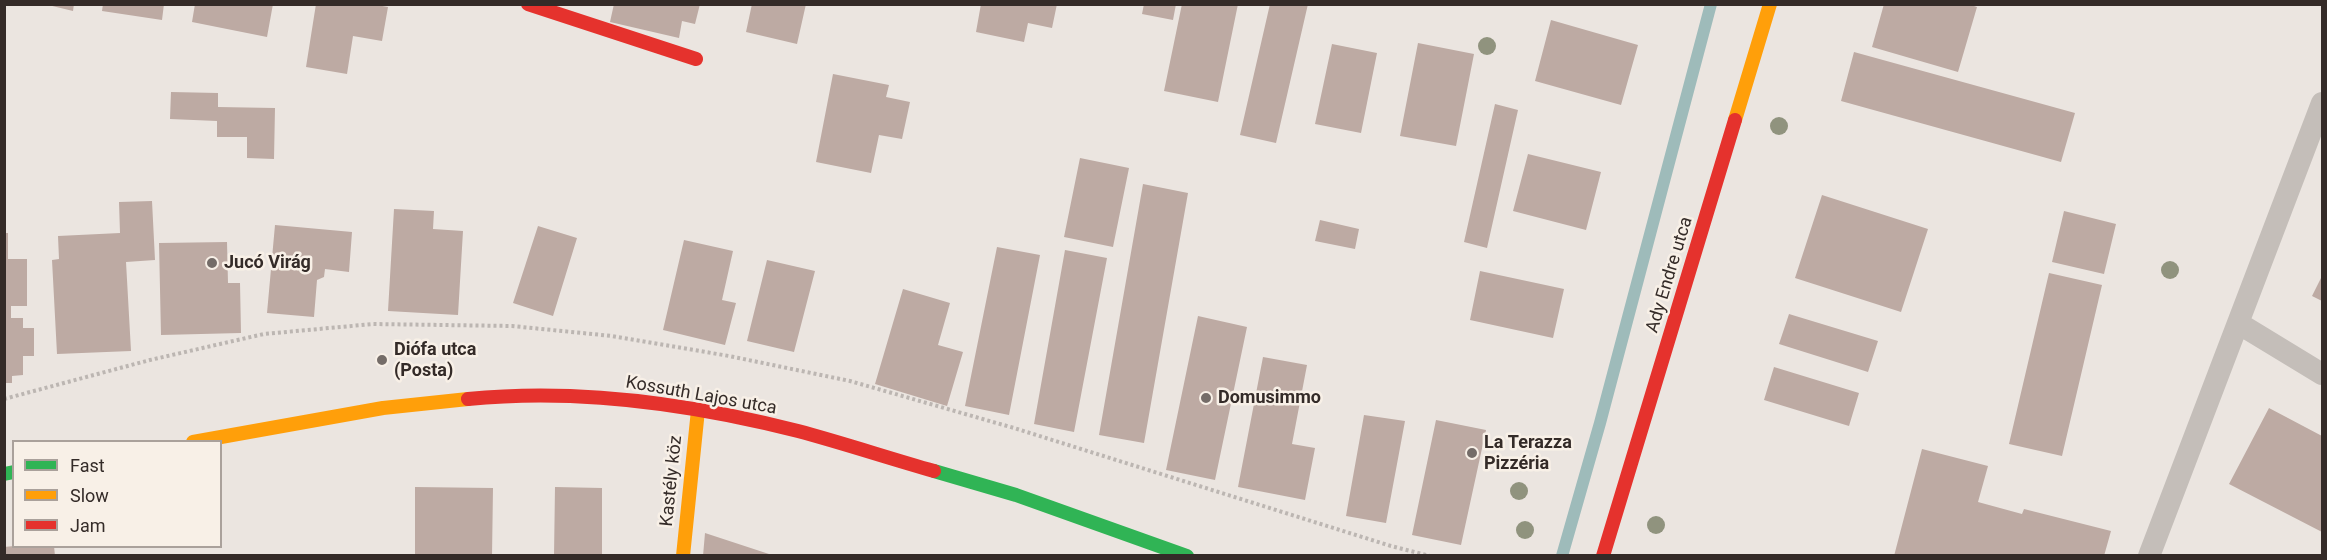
<!DOCTYPE html>
<meta charset="utf-8">
<style>
body{margin:0}
#map{position:relative;width:2327px;height:560px;overflow:hidden;background:#ebe5e0;font-family:Roboto,sans-serif}
canvas{display:block}
.frame{position:absolute;inset:0;border:6px solid #342b28;pointer-events:none}
.legend{position:absolute;left:12px;top:440px;width:210px;height:108px;box-sizing:border-box;background:#f8f0e7;border:2px solid #aaa19b;margin:0;padding:8px 10px;list-style:none;font-size:18px;color:#342b28}
.legend li{display:flex;align-items:center;gap:12px;height:30px}
.legend b{width:30px;border:2px solid #aaa19b}
</style>
<div id="map">
<canvas width="2327" height="560"></canvas>
<div class="frame"></div>
<ul class="legend">
<li><b style="height:8px;background:#30b455"></b>Fast</li>
<li><b style="height:8px;background:#ff9f0a"></b>Slow</li>
<li><b style="height:8px;background:#e5322d"></b>Jam</li>
</ul>
</div>
<script>
const ctx = document.querySelector('canvas').getContext('2d');
ctx.lineJoin = 'round';
function strokePath(path, color, width, dash) { ctx.strokeStyle = color; ctx.lineWidth = width; ctx.lineCap = dash ? 'butt' : 'round'; ctx.setLineDash(dash || []); ctx.stroke(path); }
function fill(path, color) { ctx.fillStyle = color; ctx.fill(path, 'evenodd'); }
function drawText(font, color, halo, rows, align = 'center') {
  ctx.font = font + ' Roboto,sans-serif'; ctx.lineWidth = 5; ctx.setLineDash([]); ctx.textBaseline = 'middle'; ctx.strokeStyle = halo; ctx.fillStyle = color; for (const [text, x, y, turn = 0] of rows) {
    ctx.save(); ctx.translate(x, y); ctx.rotate((+turn || 0) * Math.PI / 180); ctx.textAlign = isNaN(turn) ? turn : align; if (halo) ctx.strokeText(text, 0, 0); ctx.fillText(text, 0, 0); ctx.restore();
  }
}
strokePath(new Path2D(`
 M1562,556l38,-133 111,-419`), '#9ebbba', 12);
fill(new Path2D(`
 M44,4h30l-1,7z
 M103,4h61l-2,16 -60,-9z
 M195,4h78l-6,33 -75,-15z
 M316,4h55l17,3 -6,34 -29,-5 -6,38 -41,-7z
 M614,4h86l-5,20 -13,-3 -3,17 -69,-16z
 M752,4h54l-9,40 -51,-12z
 M981,4h76l-5,24 -24,-5 -4,19 -48,-10z
 M1144,4h32l-3,16 -31,-6z
 M1182,4h56l-20,98 -54,-11z
 M1270,4h38l-32,139 -36,-8z
 M1884,4h84l9,3 -19,65 -86,-25z
 M1551,20l87,25 -17,60 -86,-24z
 M1418,43l56,11 -18,92 -56,-10z
 M1332,44l45,9 -16,80 -46,-9z
 M1854,52l221,61 -14,49 -220,-61z
 M833,74l56,11 -3,12 24,5 -8,37 -23,-4 -8,38 -55,-11z
 M171,92l47,1v14l57,1 -1,51 -27,-1v-21h-30v-16l-47,-2z
 M1495,104l23,6 -31,138 -23,-6z
 M1528,154l73,18 -15,58 -73,-19z
 M1080,158l49,10 -16,79 -49,-10z
 M1143,184l45,9 -44,250 -45,-8z
 M1822,195l106,34 -27,83 -106,-34z
 M152,201l3,59 -29,2 5,89 -74,3 -5,-94 7,-1 -1,-23 62,-3 -1,-31z
 M394,209l40,2 -1,18 30,2 -5,84 -70,-4z
 M2064,211l52,13 -12,50 -52,-12z
 M1320,220l39,9 -4,20 -40,-8z
 M275,225l77,7 -3,40 -24,-3 -1,8 -7,3 -3,37 -47,-4z
 M538,226l39,12 -24,78 -40,-13z
 M4,233h4v26h19v47h-16v12h12v10h11v28h-11v19l-11,1v7h-8z
 M684,240l49,11 -11,49 14,3 -11,42 -62,-15z
 M227,242l1,41h12l1,50 -80,2 -2,-92z
 M997,247l43,8 -31,160 -44,-9z
 M1065,250l42,8 -33,174 -40,-8z
 M767,260l48,11 -21,81 -47,-11z
 M1480,271l84,18 -11,49 -83,-18z
 M2049,273l53,12 -40,171 -53,-12z
 M2322,276v25l-10,-5z
 M903,289l47,14 -12,42 25,7 -16,54 -72,-22z
 M1789,314l89,27 -10,31 -89,-28z
 M1198,316l49,11 -32,153 -49,-10z
 M1263,357l44,8 -15,79 23,4 -10,52 -67,-13z
 M1774,367l85,26 -10,33 -85,-26z
 M2269,408l53,28v96l-93,-48z
 M1364,415l41,6 -19,102 -40,-7z
 M1436,420l50,10 -25,115 -49,-10z
 M1922,449l66,17 -10,36 44,12 2,-5 87,22 -7,25h-210z
 M415,487l78,1 -1,68h-77z
 M555,487l47,1v68h-48z
 M705,533l67,22v1h-69z
 M14,546h40l1,10h-51v-9z`), '#bdaaa3');
strokePath(new Path2D(`
 M4,399l146,-39 114,-26 109,-10 139,2 100,10 117,20 121,25 164,47 377,118 39,10`), '#bcb6b2', 4, [3, 3]);
strokePath(new Path2D(`
 M2238,323l84,51
 M2149,556l173,-453`), '#c4beb9', 22);
strokePath(new Path2D(`
 M934,471l82,24 171,61
 M4,474l10,-2`), '#30b455', 14);
strokePath(new Path2D(`
 M1735,120l35,-116
 M193,442l190,-34 85,-9
 M683,556l15,-146`), '#ff9f0a', 14);
strokePath(new Path2D(`
 M528,4l168,55
 M468,399c109,-11 224,5 330,32 45,12 90,27 136,40
 M1603,556l132,-436`), '#e5322d', 14);
ctx.fillStyle = '#90937e';
for (const [x, y] of [
 [1487,46],
 [1779,126],
 [2170,270],
 [1519,491],
 [1656,525],
 [1525,530]
]) { ctx.beginPath(); ctx.arc(x, y, 9, 0, 2 * Math.PI); ctx.fill(); }
for (const [x, y, r, color] of [
 [212,263,6,"#746c68"],
 [382,360,6,"#746c68"],
 [1206,398,6,"#746c68"],
 [1472,453,6,"#746c68"]
]) { const dot = new Path2D(); dot.arc(x, y, r, 0, 2 * Math.PI); ctx.fillStyle = color; ctx.fill(dot); strokePath(dot, '#f8f0e7', 2); }
drawText('bold 18px', '#342b28', '#f8f0e7', [
 ["Jucó Virág",224,263],
 ["Diófa utca",394,350],
 ["(Posta)",394,371],
 ["Domusimmo",1218,398],
 ["La Terazza",1484,443],
 ["Pizzéria",1484,464]
], 'left');
drawText('18px', '#342b28', '#f8f0e7', [
 ["Ady Endre utca",1670,275,-73],
 ["Kossuth Lajos utca",701,396,10],
 ["Kastély köz",672,481,-84]
]);
</script>
